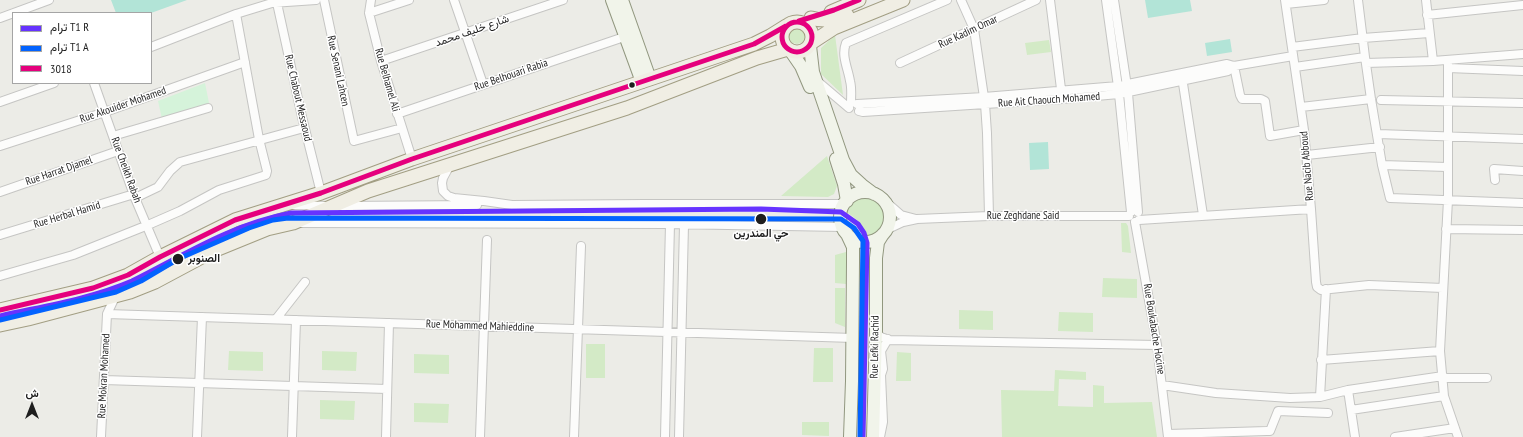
<!DOCTYPE html>
<meta charset="utf-8">
<style>
body{margin:0}
#map{position:relative;width:1523px;height:437px;overflow:hidden;background:#ecece7;font-family:"PT Sans Narrow",Vazirmatn,sans-serif}
canvas{display:block}
.legend{position:absolute;left:12px;top:12px;width:140px;height:72px;box-sizing:border-box;background:#fff;border:1px solid #a5a5a5;margin:0;padding:5px 7px;list-style:none;font-size:12px;color:#1e1e1e}
.legend li{display:flex;align-items:center;gap:8px;height:20px}
.legend b{width:20px;border:1px solid #a5a5a5}
.north{position:absolute;left:12px;top:385px;width:40px;height:40px;-webkit-text-stroke:3px #fff;paint-order:stroke;rotate:0deg;font-size:11px;font-weight:700;line-height:16px;text-align:center;color:#1e1e1e}
.north::after{content:'';display:block;margin:auto;width:14px;height:18px;background:#1e1e1e;clip-path:polygon(50% 0,100% 100%,50% 72%,0 100%)}
</style>
<div id="map">
<canvas width="1523" height="437"></canvas>
<ul class="legend">
<li><b style="height:5px;background:#63f"></b>ترام T1 R</li>
<li><b style="height:5px;background:#0363ff"></b>ترام T1 A</li>
<li><b style="height:5px;background:#e5007d"></b>3018</li>
</ul>
<div class="north">ش</div>
</div>
<script>
const ctx = document.querySelector('canvas').getContext('2d');
ctx.lineJoin = 'round';
function fill(path, color) { ctx.fillStyle = color; ctx.fill(path, 'evenodd'); }
function strokePath(path, color, width, dash) { ctx.strokeStyle = color; ctx.lineWidth = width; ctx.lineCap = dash ? 'butt' : 'round'; ctx.setLineDash(dash || []); ctx.stroke(path); }
function drawText(font, color, halo, rows, align = 'center') {
  ctx.font = font + ' "PT Sans Narrow",Vazirmatn,sans-serif'; ctx.lineWidth = 3; ctx.setLineDash([]); ctx.textBaseline = 'middle'; ctx.strokeStyle = halo; ctx.fillStyle = color; for (const [text, x, y, turn = 0] of rows) {
    ctx.save(); ctx.translate(x, y); ctx.rotate((+turn || 0) * Math.PI / 180); ctx.textAlign = isNaN(turn) ? turn : align; if (halo) ctx.strokeText(text, 0, 0); ctx.fillText(text, 0, 0); ctx.restore();
  }
}
fill(new Path2D(`
 M787 34a10 10 0 1 1 20 0a10 10 0 1 1-20 0Z
 M835,35l8,60 -22,-21v-26z
 M1049,40l2,12 -24,3 -2,-12z
 M827,156l10,30 -3,8 -6,3 -47,-1z
 M861,196c29,-1 35,34 6,42 -4,-12 -10,-21 -22,-26 2,-9 7,-13 16,-16z
 M1121,223h5l2,3 3,27 -9,-1z
 M846,252v32l-11,-1v-28z
 M1103,278l34,1v19l-35,-1z
 M835,288h10v39l-10,-4z
 M959,310l34,1v19l-34,-1z
 M1059,312l34,1v19l-35,-1z
 M586,344h19v34h-19z
 M814,348h19v34h-20z
 M229,351l34,1v19l-35,-1z
 M322,351l35,1 -1,19 -34,-1z
 M897,352l14,1v28h-15z
 M414,354l35,1v19l-35,-1z
 M1055,370l31,2v8l-27,-1 -1,27 35,1v-22l11,1v17l48,-1 5,35h-155l-1,-47 53,1z
 M320,400l35,1 -1,19 -34,-1z
 M414,403l35,1 -1,19 -34,-1z
 M802,422h27v14l-27,-1z`), '#d3eac6');
fill(new Path2D(`
 M205,83l4,20 -47,16 -4,-18z`), '#d5f3da');
fill(new Path2D(`
 M111,0h76l-36,13h-35z
 M1145,0h45l2,11 -44,7z
 M1230,39l2,13 -25,4 -2,-13z
 M1048,142l1,27 -19,1 -1,-27z`), '#b2e4d7');
const street = new Path2D(`
 M324,0l30,141 48,-13
 M371,0l-2,13 12,48 31,98
 M454,0l29,84
 M961,0l13,29 11,75 2,29 2,83
 M1050,0l12,97
 M1106,0l13,94 12,118
 M1114,0l14,93 10,119
 M1358,0l7,57 6,42 11,66 8,33 133,5
 M1426,0l7,61
 M277,3l25,114 19,76
 M1286,4l38,-4
 M369,13l40,-13
 M1427,15l96,-10
 M0,18l49,-18
 M151,47l85,-33 36,-11 44,-3
 M1292,47l71,-9 66,-5
 M381,61l182,-61
 M1448,61v139l-8,151 4,45 14,41
 M900,63l136,-63
 M1366,63l67,-2 90,-7
 M1234,66l6,29 2,4h19l4,2 5,35 34,-6
 M1295,67l70,-10
 M1448,68l75,3
 M1182,77l21,138
 M816,80l33,28
 M94,83l41,115 25,59
 M1381,100l142,3
 M0,102l54,-19
 M851,103c0,-7 1,-15 -1,-22 -2,-13 -9,-25 -4,-38l101,-43
 M857,104l127,-7 134,-11 109,-22 7,2 59,-10
 M1301,107l70,-8
 M859,111l4,1 199,-13 57,-5 109,-23 6,-5
 M397,114l227,-77
 M1378,134l145,5
 M113,136l95,-28
 M0,146l105,-34 140,-50
 M1307,155l73,-8
 M450,165l-7,13 -1,5 1,8 5,5 6,2 30,3 28,4 133,-1h199
 M1382,165l65,2
 M1495,180l-1,-11 29,2
 M0,192l118,-41
 M135,198l23,-11 12,-16 10,-9 124,-34
 M885,201l16,14 15,4
 M293,205l34,1
 M341,206l136,-1
 M1311,209l5,73 1,5 4,3 48,-5 74,3
 M1139,220l172,-11 -7,-79 -19,-130
 M1135,222l22,123 11,92
 M298,223l372,1 173,3
 M1446,229l77,1
 M886,230l17,-8 14,-3 72,-3h140
 M0,235l134,-41
 M0,276l73,-21 75,-30 32,-14 39,-21 47,-15 1,-4 -8,-32 -23,-125
 M107,314l746,24
 M276,319l29,-37
 M876,332l5,5 8,3 268,5
 M1321,360l119,-9
 M1443,378h44
 M104,380l283,9
 M1162,385l54,8 74,5 30,-1 28,-7 95,-14
 M1348,390l7,47
 M1320,397l6,-108
 M1351,410l93,-14
 M1168,434l99,-3h3l8,-20 50,2
 M101,437l6,-123 8,-17
 M197,437l5,-120
 M292,437l4,-117
 M386,437l3,-114
 M480,437l7,-197
 M574,437l7,-191
 M665,437l5,-213
 M679,437l5,-212
 M880,437l3,-15 -2,-47 2,-6 -2,-18 7,-12
 M1395,437l60,-9`);
const secondary = new Path2D(`
 M612,0l30,82
 M622,0l28,79
 M810,46l3,26 30,88 8,15 11,10 12,9
 M790,50l11,16 9,21
 M836,159l8,25 3,17
 M840 217a25 25 0 1 1 50 0a25 25 0 1 1-50 0Z
 M846,232l7,15v15l-1,119 -2,56
 M873,437l3,-105v-74l2,-16 5,-8`);
const primary = new Path2D(`
 M831,12l28,-12
 M811,18c13,4 23,2 36,-3
 M782 37a15 15 0 1 1 30 0a15 15 0 1 1-30 0Z
 M811,43l23,-15 69,-28
 M0,310l93,-22 35,-13 32,-18 75,-37 86,-27 91,-34 342,-115 16,-8 16,-10
 M0,325l28,-6 102,-27 25,-10 58,-31 54,-22 26,-6 75,-32 259,-83 130,-50 31,-9`);
strokePath(street, '#c5c5c3', 10);
strokePath(secondary, '#91977f', 14);
strokePath(primary, '#a29e83', 15);
strokePath(street, '#fcfcfb', 8);
strokePath(secondary, '#f1f4ea', 12);
strokePath(primary, '#f0eee4', 13);
strokePath(new Path2D(`
 M799,21l35,-11 25,-10
 M782 37a15 15 0 1 1 30 0a15 15 0 1 1-30 0Z
 M0,310l93,-22 35,-13 32,-18 75,-37 86,-27 91,-34 342,-115 32,-18`), '#e5007d', 5);
strokePath(new Path2D(`
 M0,316c44,-10 90,-17 132,-35 54,-27 98,-56 159,-68l470,-4 80,3 17,12 6,9 3,10 -4,194`), '#63f', 5);
strokePath(new Path2D(`
 M0,320l116,-28 25,-11 37,-22 71,-31 24,-8 15,-2 553,1 13,9 9,13 -3,196`), '#0363ff', 5);
for (const [x, y, r, color] of [
 [632,85,3.5,"#1e1e1e"],
 [761,219,6,"#1e1e1e"],
 [178,259,6,"#1e1e1e"]
]) { const dot = new Path2D(); dot.arc(x, y, r, 0, 2 * Math.PI); ctx.fillStyle = color; ctx.fill(dot); strokePath(dot, '#fff', 1.5); }
drawText('11px', '#1e1e1e', '#fff', [
 ["شارع خليف محمد",472,31,-19],
 ["Rue Kadim Omar",968,32,-25],
 ["Rue Senani Lahcen",338,71,78],
 ["Rue Belhouari Rabia",511,75,-19],
 ["Rue Belhamel Ali",387,80,74],
 ["Rue Chabout Messaoud",298,98,77],
 ["Rue Ait Chaouch Mohamed",1049,100,-4],
 ["Rue Akouider Mohamed",123,105,-19],
 ["Rue Nacib Abboud",1307,166,-95],
 ["Rue Cheikh Rabah",126,170,70],
 ["Rue Harrat Djamel",59,171,-19],
 ["Rue Herbal Hamid",67,215,-17],
 ["Rue Zeghdane Said",1023,216],
 ["Rue Mohammed Mahieddine",480,326,2],
 ["Rue Boukabache Hocine",1154,329,81],
 ["Rue Lefki Rachid",875,347,-89],
 ["Rue Mokran Mohamed",104,376,-87]
]);
drawText('bold 11px', '#1e1e1e', '#fff', [
 ["حي المندرين",761,234],
 ["الصنوبر",188,259,"left"]
]);
</script>
